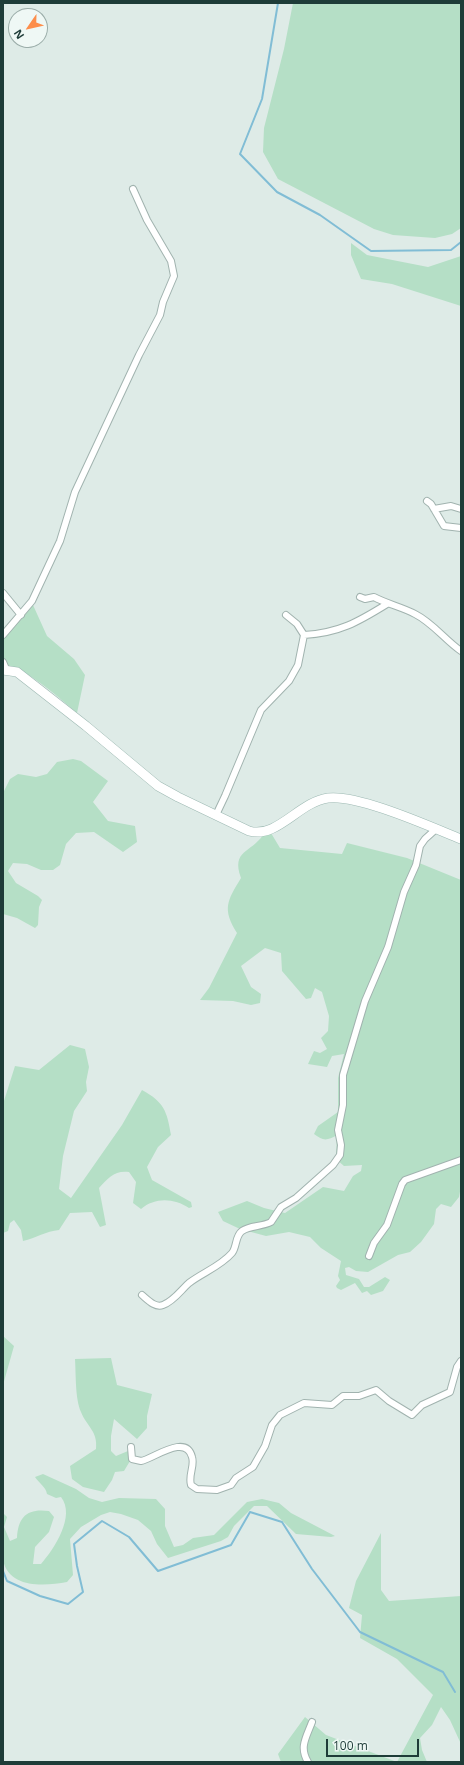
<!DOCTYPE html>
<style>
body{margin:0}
#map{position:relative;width:464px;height:1765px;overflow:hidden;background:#deebe7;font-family:"Open Sans",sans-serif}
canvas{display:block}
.frame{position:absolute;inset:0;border:4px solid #1e3c38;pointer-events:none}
.north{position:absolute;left:8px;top:8px;width:40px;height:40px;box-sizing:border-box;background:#eff8f5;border:1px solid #9bada9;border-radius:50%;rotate:236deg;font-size:11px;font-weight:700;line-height:16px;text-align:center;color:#1e3c38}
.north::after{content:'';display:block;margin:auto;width:14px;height:18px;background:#fd8e4b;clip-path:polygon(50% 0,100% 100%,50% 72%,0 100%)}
.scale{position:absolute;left:326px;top:1739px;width:93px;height:18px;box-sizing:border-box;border:2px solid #1e3c38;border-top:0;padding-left:5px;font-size:12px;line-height:14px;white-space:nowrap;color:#1e3c38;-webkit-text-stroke:3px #eff8f5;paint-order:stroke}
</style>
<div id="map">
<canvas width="464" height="1765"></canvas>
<div class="frame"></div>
<div class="north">N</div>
<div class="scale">100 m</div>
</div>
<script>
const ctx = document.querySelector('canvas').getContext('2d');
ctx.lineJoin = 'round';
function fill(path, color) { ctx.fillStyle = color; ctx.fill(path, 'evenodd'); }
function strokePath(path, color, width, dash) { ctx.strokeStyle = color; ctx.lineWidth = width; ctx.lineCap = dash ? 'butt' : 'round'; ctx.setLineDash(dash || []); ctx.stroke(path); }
fill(new Path2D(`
 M293,3h168v225l-9,6 -17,4 -42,-3 -19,-6 -96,-50 -15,-27 1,-24 20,-79z
 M351,243l16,12 61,12 33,-11v50l-69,-22 -31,-5 -10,-24z
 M33,605l14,31 27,23 11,16 -8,38c-13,-11 -59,-52 -74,-47v-33l18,-14z
 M73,759l8,2 27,20 -15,21 15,19 27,5 2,16 -14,10 -29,-20 -18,1 -10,11 -6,21 -7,5h-12l-14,-6 -14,-1 -5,8 8,12 22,13 4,4 -3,7 -1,18 -3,3 -18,-10 -14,-4v-121l7,-14 8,-5 18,3 11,-3 10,-12z
 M271,833l9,15 62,6 5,-11 60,15 54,22v306l-2,11 -8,10 -10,-3 -5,5 -2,15 -13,18 -11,10 -12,3 -30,17 -12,-1 -7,-4 -4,1 1,7 13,4 5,8h5l16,-10 5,3 -7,11 -12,4 -4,-4 -5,2 -7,-10 -14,7 -4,-2 -1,-2 4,-6 -2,-4 3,-15 -20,-13 -11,-11 -21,-5 -23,4 -26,-7 -17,-8 -5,-9 29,-11 17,7 21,5 38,-26 21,4 9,-15 8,-5 1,-6 -18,1 -8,-7 1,-24c-10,6 -14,6 -23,-1l4,-8 20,-14v-34l6,-24 -12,2 -5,11 -19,-3 6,-13 6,2 7,-4 -6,-11 7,-7 1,-15 -7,-24 -7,-4 -4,10 -5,1 -24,-28 -1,-18 -16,-5 -24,18 10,21 10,7 -1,9 -9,2 -18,-4 -33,-1 9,-12 28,-55c-15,-24 -10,-32 4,-55 -10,-28 10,-25 22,-43z
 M70,1045l15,4 4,18 -3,15 1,9 -13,20 -11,45 -4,33 12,9 51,-73 20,-35c22,12 25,21 29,45l-13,12 -11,20 5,13 39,22 1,5 -3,1c-15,-10 -34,-11 -48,1l-8,-6 3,-21 -7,-10c-14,-2 -21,6 -30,16l7,37 -6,2 -8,-15 -22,1 -11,17c-13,1 -23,8 -36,11l-2,-11 -7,-10 -4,3 -2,8 -5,2v-129l12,-38 24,4z
 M3,1336l11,10 -11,39z
 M111,1358l6,27 35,9 -5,22v12l-10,11 -23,-20 -3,17v15l5,5 12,-5 2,10 -6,10 -9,1 -3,8 -8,12 -21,-5 -11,-8 -2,-13 26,-17c2,-18 -9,-22 -15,-37 -6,-13 -5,-38 -6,-53z
 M43,1474l33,15 13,9 13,4 17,-4 37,1 9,10v17l9,21 9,-2 10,-7 21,-3 33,-33 15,-3 17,4 12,10 44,23 -4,1 -35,-3 -29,-28h-13l-20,20 -6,11 -7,4 -53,17 -11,-14 -6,-13 -13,-11 -17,-6 -11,-2 -9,3 -20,12 -11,12 3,36 -6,7c-22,4 -58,7 -64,-22 -3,-13 0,-33 0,-47l4,4 -3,10 6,14 7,-3c1,-22 11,-30 32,-27l5,6 -5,15 -14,15 -2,17h8c13,-15 35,-48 20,-67l-5,1 -9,-4c-1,-7 -8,-11 -12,-17z
 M381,1533v57l8,11 72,-5v148l-11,-24 -9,-13 -9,18 -12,13 2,12 5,12h-146l-3,-8 27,-37 21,18 71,27 36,-67 -36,-36 -37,-21 2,-23 -13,-7 7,-27z`), '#b5dfc6');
strokePath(new Path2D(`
 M278,3l-16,96 -22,55 37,38 43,23 51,36 80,-1 10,-8
 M3,1571l4,10 33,15 28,8 15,-12 -6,-26 -3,-22 28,-23 27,16 29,34 73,-26 19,-33 32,10 30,47 48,63 83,40 12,20`), '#81bdd5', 2);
const street = new Path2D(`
 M427,501l4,3 13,22 17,2
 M434,509l17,-3 10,3
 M3,593l18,22
 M360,597l5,2 9,-2c13,7 28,10 41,17 18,9 30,26 46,37
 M3,635l29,-34 28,-60 15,-49 64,-137 21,-40 3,-13 11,-26 -3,-15 -24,-41 -14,-31
 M304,635c35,-2 54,-13 83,-31
 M3,662l3,7
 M216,815l9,-19 36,-86 28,-29 9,-16 6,-30 -7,-11 -11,-9
 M369,1256l5,-13 13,-18 15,-41 3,-4 56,-20
 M142,1295c6,5 13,13 21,10 11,-4 18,-15 26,-22 13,-10 32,-17 43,-30 5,-6 3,-17 10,-22 8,-6 20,-4 29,-9l10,-15 15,-9 37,-33 7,-10 1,-10 -3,-15 5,-25v-30l22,-74 23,-54 16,-55 12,-27 4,-19 5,-7 10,-9
 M131,1447l1,12 9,2c12,-2 45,-28 51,-4 3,9 -4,18 -1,28l6,4 20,1 14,-5 5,-7 17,-11 12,-21 7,-21 8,-10 24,-12 28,2 11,-9h16l17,-6 13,11 23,14 10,-10 28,-13 7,-25 4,-6
 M308,1762c-9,-15 -2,-24 4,-40`);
const secondary = new Path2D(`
 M3,670l14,2 69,54 72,60 20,11 71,34c28,8 50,-29 79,-33 30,-4 103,29 133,41`);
strokePath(street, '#a1b3af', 8);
strokePath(secondary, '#9cb8b2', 10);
strokePath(street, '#fff', 6);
strokePath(secondary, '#fff', 9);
</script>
